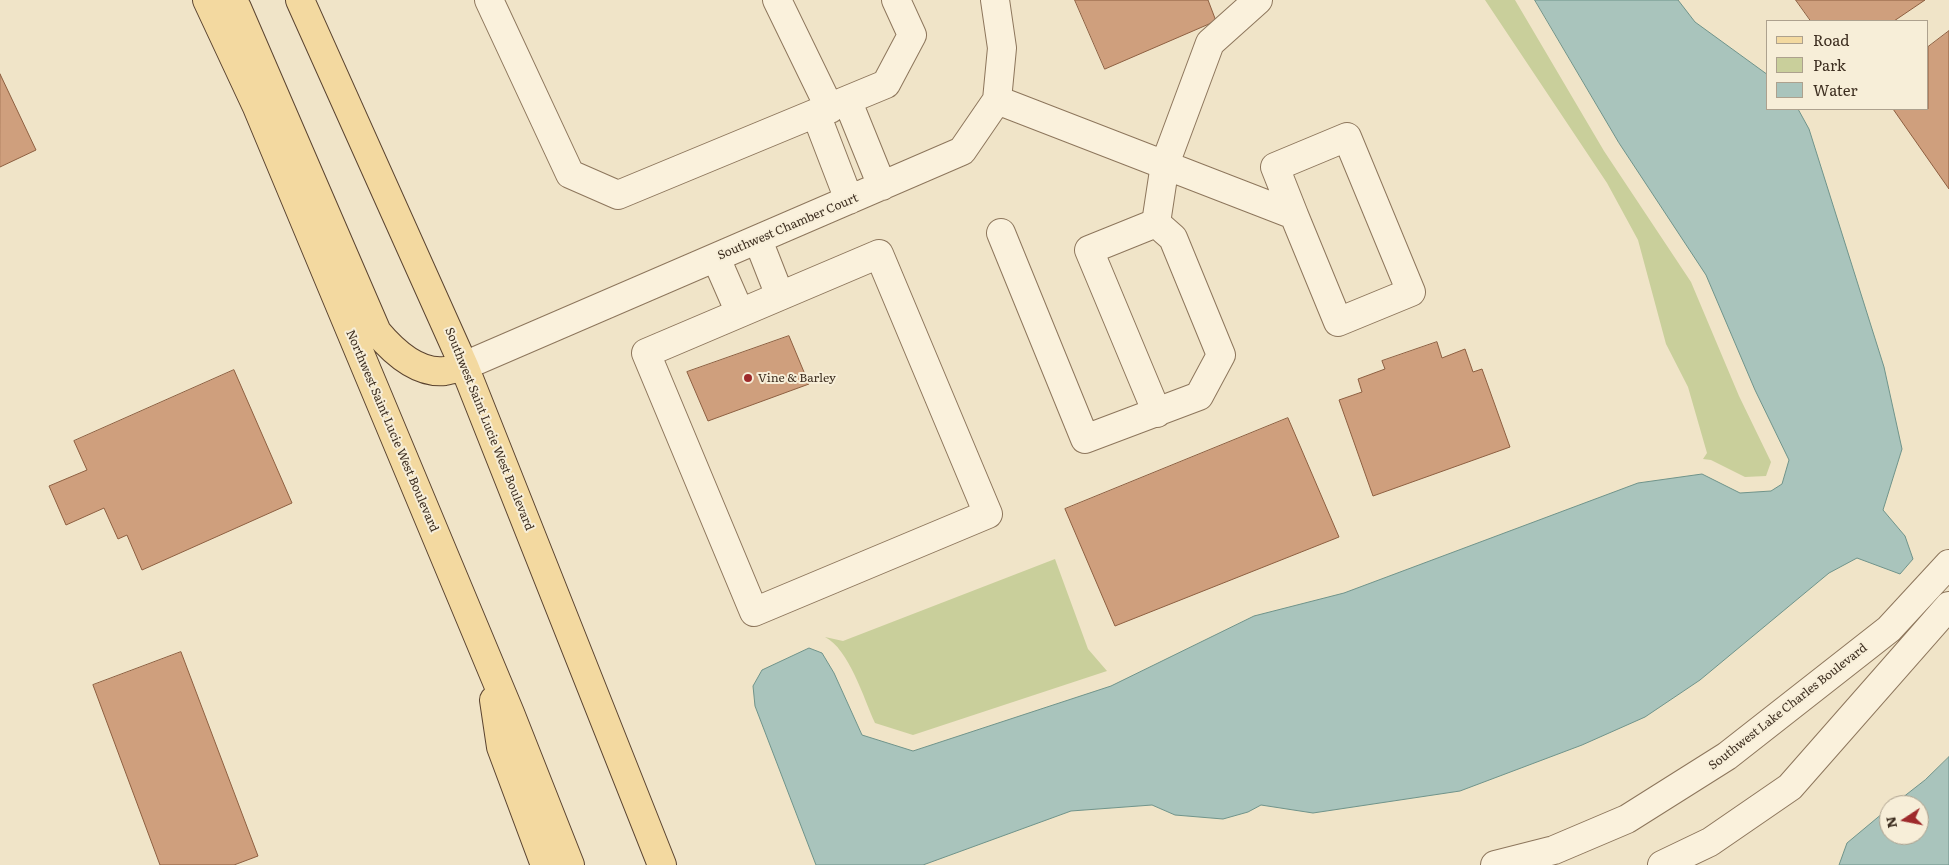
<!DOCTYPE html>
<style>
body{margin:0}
#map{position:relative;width:1949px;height:865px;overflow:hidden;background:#f0e4c8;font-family:Literata,serif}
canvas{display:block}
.legend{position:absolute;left:1766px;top:20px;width:162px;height:90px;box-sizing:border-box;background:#f7eed8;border:1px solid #ada18e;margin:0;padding:6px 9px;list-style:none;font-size:15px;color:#3d2e20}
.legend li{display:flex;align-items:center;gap:10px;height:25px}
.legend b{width:25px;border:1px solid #ada18e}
.north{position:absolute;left:1879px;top:795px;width:50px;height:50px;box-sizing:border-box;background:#f7eed8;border:1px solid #ada18e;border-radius:50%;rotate:259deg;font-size:14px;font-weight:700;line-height:20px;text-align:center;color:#3d2e20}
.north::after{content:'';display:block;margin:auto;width:18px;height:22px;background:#9e2a2b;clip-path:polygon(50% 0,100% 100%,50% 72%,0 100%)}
</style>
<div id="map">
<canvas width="1949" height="865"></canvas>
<ul class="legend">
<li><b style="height:6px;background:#f3d9a0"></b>Road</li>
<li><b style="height:14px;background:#c9cf9b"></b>Park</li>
<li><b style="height:14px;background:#a9c4bc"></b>Water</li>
</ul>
<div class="north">N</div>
</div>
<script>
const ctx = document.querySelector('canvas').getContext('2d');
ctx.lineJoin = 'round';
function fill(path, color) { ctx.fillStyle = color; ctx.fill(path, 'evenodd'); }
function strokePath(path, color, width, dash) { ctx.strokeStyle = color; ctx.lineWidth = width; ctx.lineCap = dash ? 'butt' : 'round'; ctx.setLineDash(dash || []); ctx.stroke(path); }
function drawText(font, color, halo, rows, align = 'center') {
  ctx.font = font + ' Literata,serif'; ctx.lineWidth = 4; ctx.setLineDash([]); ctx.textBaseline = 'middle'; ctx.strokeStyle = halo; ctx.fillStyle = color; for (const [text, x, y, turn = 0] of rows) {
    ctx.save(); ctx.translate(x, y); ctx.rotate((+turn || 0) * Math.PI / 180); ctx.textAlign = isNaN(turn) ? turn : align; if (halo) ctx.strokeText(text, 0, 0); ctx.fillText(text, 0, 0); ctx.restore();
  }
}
fill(new Path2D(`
 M1485,0h30l89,151 87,131 48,114 32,66 -5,14 -21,1 -34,-17 -8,-1 4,-6 -19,-66 -22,-43 -28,-104 -31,-57z
 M1055,559l33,90 19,22 -194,64 -38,-12c-11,-24 -26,-74 -50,-86l18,4z`), '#c9cf9b');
const water = new Path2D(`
 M1535,0h143l17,22 73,53v34h30l11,20 75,238 18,82 -19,61 22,26 8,23 -13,15 -43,-16 -28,15 -129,107 -55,37 -63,28 -122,46 -147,22 -52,-8 -13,7 -25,7 -48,-4 -23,-10 -81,6 -148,54h-107l-61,-159 -2,-20 9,-16 47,-22 13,5 12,20 28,62 51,16 198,-65 143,-70 90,-23 294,-110 64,-9 38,19 31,-2 11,-7 7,-24 -34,-70 -49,-115 -87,-132z
 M1949,757v108h-110l8,-22 42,-35v27h30v-30h-26l32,-25z`);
fill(water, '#a9c4bc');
strokePath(water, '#6f938a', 1);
const building = new Path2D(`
 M1075,0h133l8,21 -111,48z
 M1796,0h129l-31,21h-83z
 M1949,31v158l-56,-80h35v-62z
 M0,74l36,76 -36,17z
 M789,336l20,48 -101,37 -21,-49z
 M1437,342l5,16 23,-9 8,23 9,-3 28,78 -137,49 -34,-96 23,-8 -4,-13 27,-10 -3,-8z
 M234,370l58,133 -150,67 -15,-35 -9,4 -14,-31 -38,17 -17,-39 38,-16 -13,-29z
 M1288,418l51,119 -224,89 -50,-117z
 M181,652l77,204 -24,9h-74l-67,-180z`);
fill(building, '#cf9f7d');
strokePath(building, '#8d5f41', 1);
const minor = new Path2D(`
 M489,0l81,174 48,21 268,-111 26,-49 -16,-35
 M777,0l53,109
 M997,100l297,115 44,107 73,-30 -64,-155 -72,30 19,48
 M848,102l34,84
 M816,114l33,86
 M1156,223l-67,27 68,163
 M1001,233l84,206 114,-43 22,-41 -48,-117 -17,-15 9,-59 45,-121 48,-43
 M758,240l22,56
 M879,254l109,260 -234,98 -108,-259z
 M716,258l24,55
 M464,366l498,-215 35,-51 5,-52 -7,-48
 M1495,865l59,-15 73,-31 100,-63 162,-127 60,-65
 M1662,865l48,-23 80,-55 159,-181`);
const major = new Path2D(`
 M207,0l50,107 253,606 60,152
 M231,0l6,8 140,324c16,19 41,42 68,39 7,-1 13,-4 19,-5
 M300,0l164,366 198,499
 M494,700l7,47 44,118`);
strokePath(minor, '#8d765c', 30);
strokePath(major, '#5b4430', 30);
strokePath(minor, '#faf1dc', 28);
strokePath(major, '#f3d9a0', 28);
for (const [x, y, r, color] of [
 [748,378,5,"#9e2a2b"]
]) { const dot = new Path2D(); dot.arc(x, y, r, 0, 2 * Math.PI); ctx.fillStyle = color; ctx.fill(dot); strokePath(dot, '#f7eed8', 2); }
drawText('12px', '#3d2e20', '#f7eed8', [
 ["Southwest Chamber Court",788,227,-23],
 ["Southwest Saint Lucie West Boulevard",489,429,68],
 ["Northwest Saint Lucie West Boulevard",392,431,67],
 ["Southwest Lake Charles Boulevard",1788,707,-38]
]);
drawText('12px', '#3d2e20', '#f7eed8', [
 ["Vine & Barley",758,378]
], 'left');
</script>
